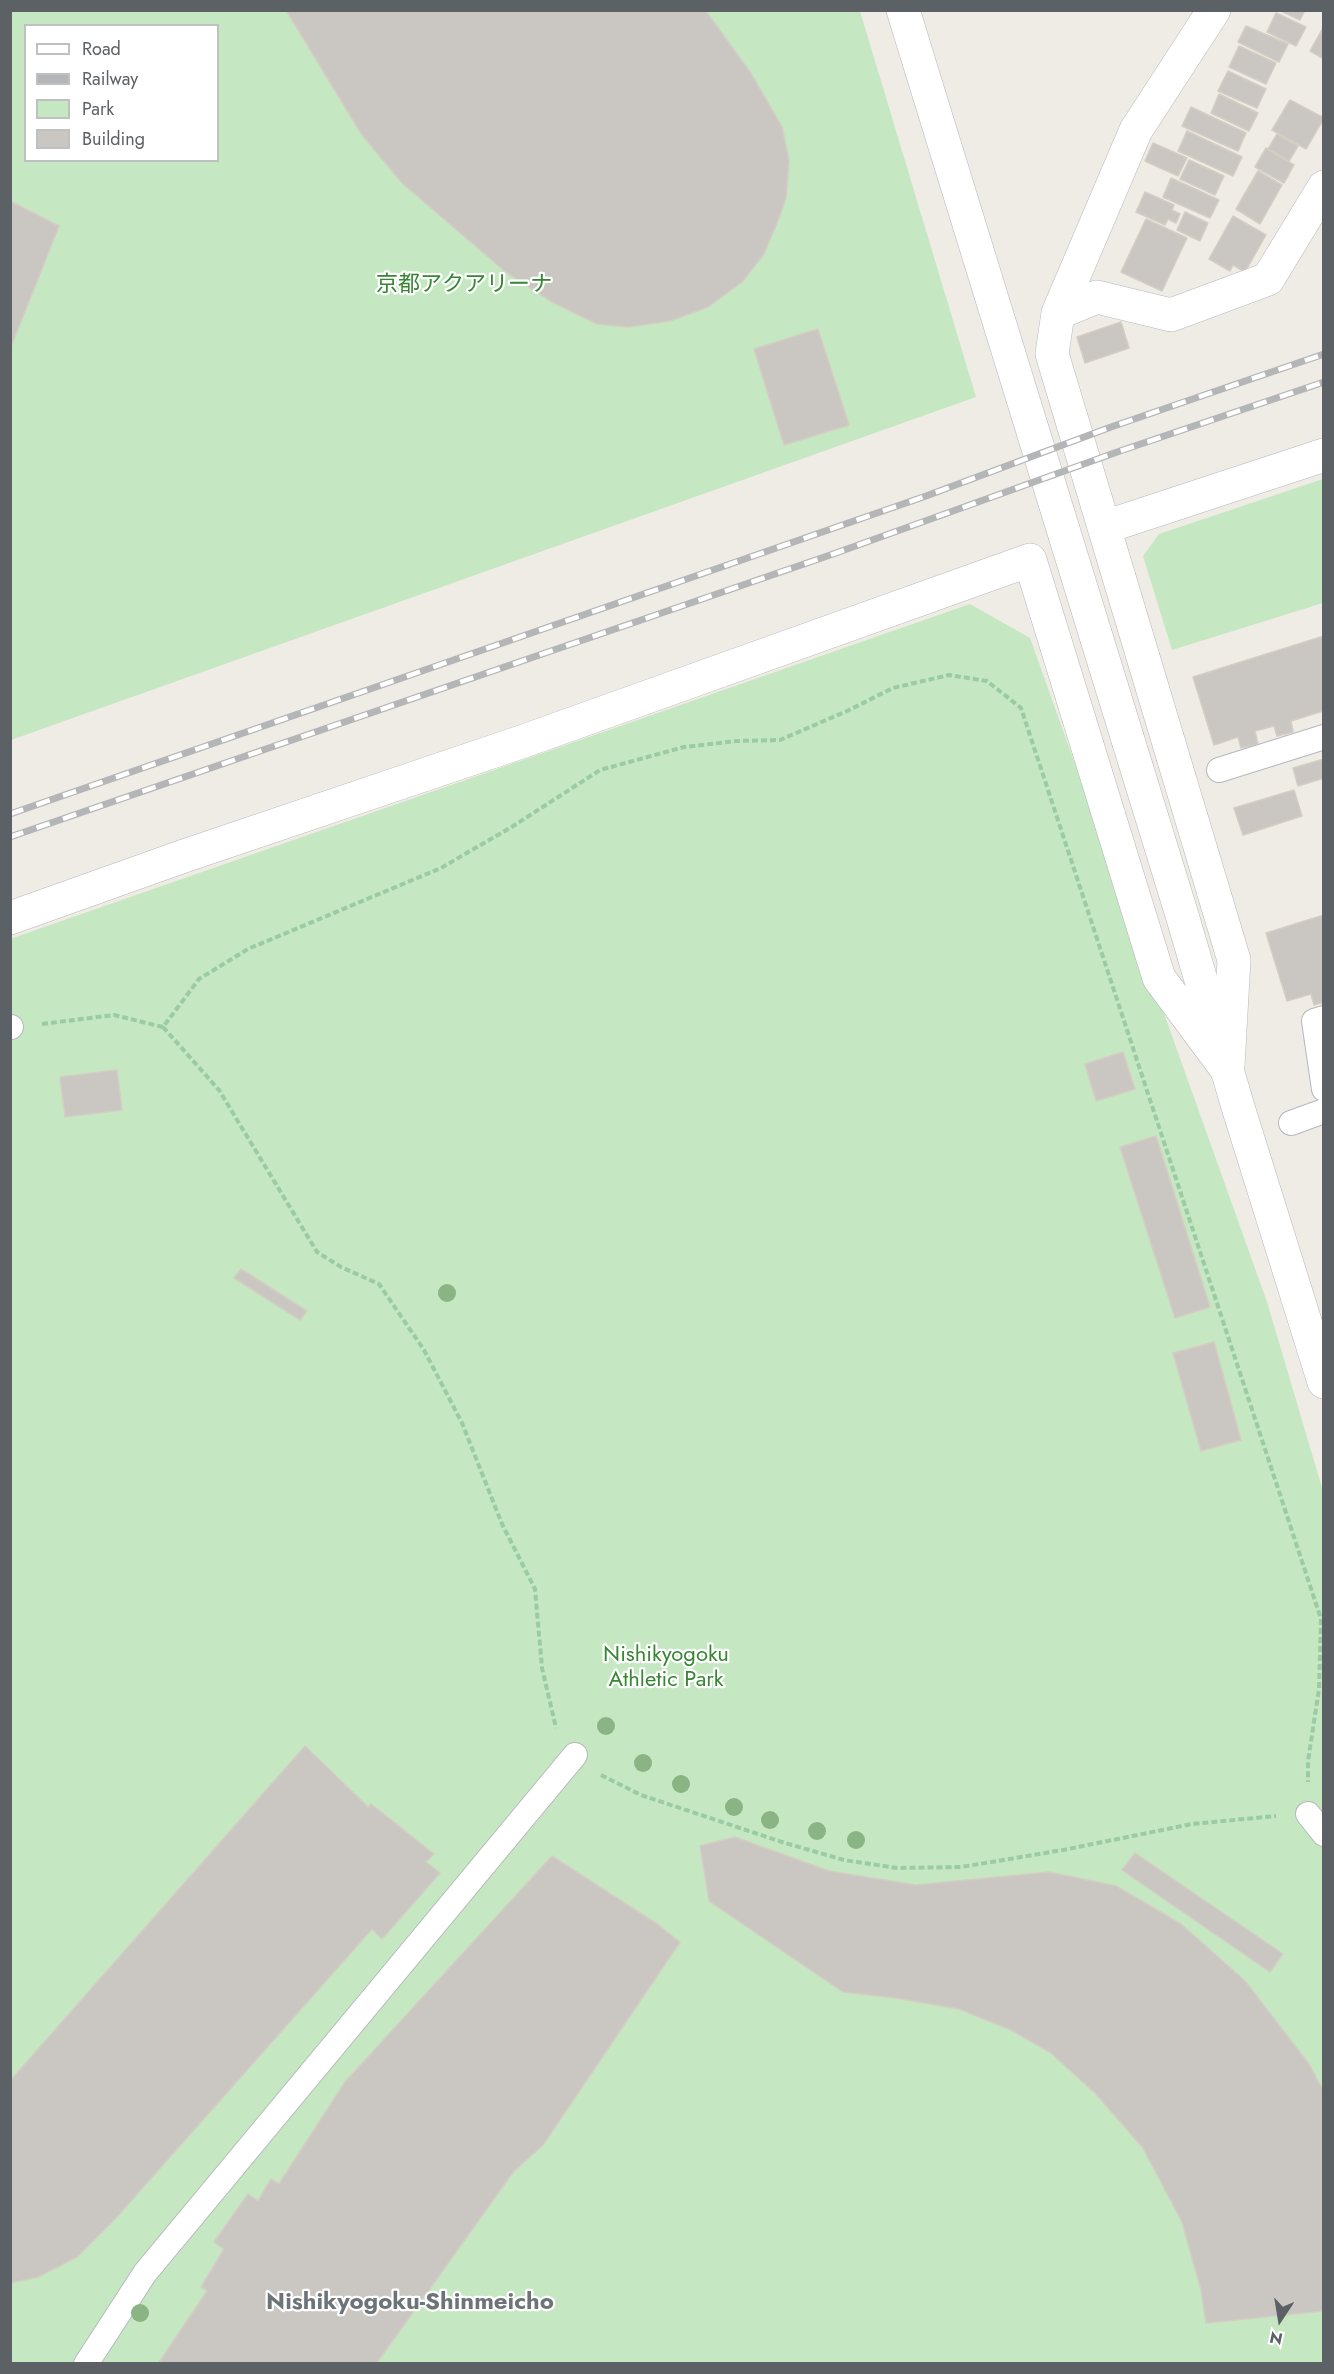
<!DOCTYPE html>
<meta charset="utf-8">
<style>
body{margin:0}
#map{position:relative;width:1334px;height:2374px;overflow:hidden;background:#efece5;font-family:Jost,sans-serif}
canvas{display:block}
.frame{position:absolute;inset:0;border:12px solid #5c6166;pointer-events:none}
.legend{position:absolute;left:24px;top:24px;width:195px;height:138px;box-sizing:border-box;background:#fff;border:2px solid #bec0c2;margin:0;padding:8px 10px;list-style:none;font-size:18px;color:#5c6166}
.legend li{display:flex;align-items:center;gap:12px;height:30px}
.legend b{width:30px;border:2px solid #bec0c2}
.north{position:absolute;left:1250px;top:2290px;width:60px;height:60px;-webkit-text-stroke:4px #fff;paint-order:stroke;rotate:192deg;font-size:16px;font-weight:700;line-height:24px;text-align:center;color:#5c6166}
.north::after{content:'';display:block;margin:auto;width:21px;height:27px;background:#5c6166;clip-path:polygon(50% 0,100% 100%,50% 72%,0 100%)}
</style>
<div id="map">
<canvas width="1334" height="2374"></canvas>
<div class="frame"></div>
<ul class="legend">
<li><b style="height:8px;background:#fff"></b>Road</li>
<li><b style="height:8px;background:#b4b5b6"></b>Railway</li>
<li><b style="height:16px;background:#c5e7c1"></b>Park</li>
<li><b style="height:16px;background:#cac7c2"></b>Building</li>
</ul>
<div class="north">N</div>
</div>
<script>
const ctx = document.querySelector('canvas').getContext('2d');
ctx.lineJoin = 'round';
function fill(path, color) { ctx.fillStyle = color; ctx.fill(path, 'evenodd'); }
function strokePath(path, color, width, dash) { ctx.strokeStyle = color; ctx.lineWidth = width; ctx.lineCap = dash ? 'butt' : 'round'; ctx.setLineDash(dash || []); ctx.stroke(path); }
function drawText(font, color, halo, rows, align = 'center') {
  ctx.font = font + ' Jost,"Noto Sans JP",sans-serif'; ctx.lineWidth = 4.5; ctx.setLineDash([]); ctx.textBaseline = 'middle'; ctx.strokeStyle = halo; ctx.fillStyle = color; for (const [text, x, y, turn = 0] of rows) {
    ctx.save(); ctx.translate(x, y); ctx.rotate((+turn || 0) * Math.PI / 180); ctx.textAlign = isNaN(turn) ? turn : align; if (halo) ctx.strokeText(text, 0, 0); ctx.fillText(text, 0, 0); ctx.restore();
  }
}
fill(new Path2D(`
 M10,11h850l116,386 -965,343zM26,26h192v134h-192z
 M1323,479v124l-151,47 -29,-94 16,-22z
 M970,604l60,34 237,664 56,189v872h-1312l-1,-1424z`), '#c5e7c1');
const building = new Path2D(`
 M286,10h419l45,62 32,55 7,33 -3,38 -9,25 -13,31 -22,28 -34,25 -38,14 -41,6 -32,-3 -45,-22 -45,-29 -105,-90 -40,-48z
 M1279,10h26l-5,10z
 M1276,13l30,14 -10,19 -29,-14z
 M1246,26l42,18 -9,18 -41,-20z
 M1324,26v33l-14,-8z
 M1239,46l37,17 -10,21 -37,-17z
 M1228,71l38,18 -9,19 -39,-17z
 M1219,94l39,19 -9,18 -38,-18z
 M1290,100l34,18 -18,31 -34,-19z
 M1191,107l55,26 -8,18 -56,-25z
 M1187,131l55,26 -9,19 -55,-25z
 M1277,134l21,12 -9,15 -21,-12z
 M1153,143l34,15 -9,18 -33,-15z
 M1266,148l28,17 -10,18 -29,-16z
 M1189,160l35,16 -9,19 -35,-16z
 M1258,171l24,14 -22,39 -24,-15z
 M1171,178l48,22 -9,18 -47,-21z
 M1145,192l29,13 -2,5 8,4 -4,9 -8,-4 -3,6 -29,-13z
 M10,201l49,25 -49,123z
 M1185,212l23,11 -8,18 -23,-11z
 M1233,216l33,19 -21,37 -12,-7 -3,6 -21,-12z
 M1146,219l41,19 -25,53 -41,-19z
 M1121,322l8,26 -44,15 -8,-26z
 M818,329l31,96 -65,20 -30,-96z
 M1324,636v78l-1,-3 -32,10 2,11 -16,4 -3,-10 -19,5 3,13 -17,4 -3,-11 -24,8 -21,-68z
 M1324,759v19l-26,8 -5,-18z
 M1294,790l8,26 -59,19 -9,-27z
 M1324,915v87l-10,3 -3,-11 -24,7 -21,-68z
 M1123,1052l12,37 -39,12 -11,-37z
 M117,1070l5,40 -57,7 -5,-40z
 M1156,1136l54,171 -35,11 -55,-171z
 M241,1269l66,42 -7,9 -66,-42z
 M1214,1342l27,98 -40,11 -28,-98z
 M305,1746l63,61 3,-3 63,50 -8,8 14,11 -58,66 -10,-10 -257,290 -38,38 -39,20 -28,6v-202z
 M735,1837l94,34 87,14 133,-13 67,14 65,38 64,57 64,83 15,28v219l-118,12 -5,-33 -19,-68 -39,-74 -47,-54 -45,-41 -40,-23 -52,-21 -63,-11 -53,-6 -134,-91 -9,-55z
 M1135,1853l148,101 -13,18 -148,-102z
 M552,1856l105,68 23,18 -137,203 -29,26 -138,193h-218l49,-73 -6,-4 23,-38 -10,-7 34,-48 10,7 13,-22 8,5 66,-102z`);
fill(building, '#cac7c2');
strokePath(building, '#d4cdc3', 1.5);
const service = new Path2D(`
 M1219,770l105,-33
 M1324,1018l-10,3 10,68
 M10,1027h1
 M1291,1123l33,-12
 M1308,1814l16,20
 M86,2364l59,-91 430,-518`);
const minor = new Path2D(`
 M1214,10l-78,120 -78,183 -6,41 182,606 -6,106
 M1058,313l39,-16 74,18 97,-36 56,-92
 M1105,527l219,-72
 M10,918l174,-62 340,-115 506,-181 129,418 66,89`);
const tertiary = new Path2D(`
 M903,10l279,905 56,192 86,275`);
strokePath(service, '#b5b8bc', 26);
strokePath(minor, '#b5b8bc', 34);
strokePath(tertiary, '#b5b8bc', 34);
strokePath(new Path2D(`
 M42,1024l72,-9 49,12 36,-48 49,-30 193,-81 69,-40 90,-58 84,-23 53,-6 43,-1 67,-29 46,-23 56,-13 38,6 34,27 300,911 -2,70 -11,72v21
 M163,1027l56,63 98,162 24,15 38,17 45,66 38,73 40,101 33,65 7,79 14,60
 M601,1775l40,20 141,47 62,18 53,8 64,-1 102,-17 129,-26 84,-8`), '#9acba4', 4, [6, 3]);
strokePath(service, '#fff', 24);
strokePath(minor, '#fff', 33);
strokePath(tertiary, '#fff', 33);
const rail = new Path2D(`
 M10,814l916,-318 185,-69 213,-73
 M10,837l826,-284 284,-102 204,-69`);
strokePath(rail, '#b4b5b6', 7);
strokePath(rail, '#fff', 4.5, [14]);
ctx.fillStyle = '#8ab483';
for (const [x, y] of [
 [447,1293],
 [606,1726],
 [643,1763],
 [681,1784],
 [734,1807],
 [770,1820],
 [817,1831],
 [856,1840],
 [140,2313]
]) { ctx.beginPath(); ctx.arc(x, y, 9, 0, 2 * Math.PI); ctx.fill(); }
drawText('22px', '#378633', '#fff', [
 ["京都アクアリーナ",464,286],
 ["Nishikyogoku",666,1656],
 ["Athletic Park",666,1681]
]);
drawText('bold 24px', '#6d7478', '#fff', [
 ["Nishikyogoku-Shinmeicho",410,2303]
]);
</script>
